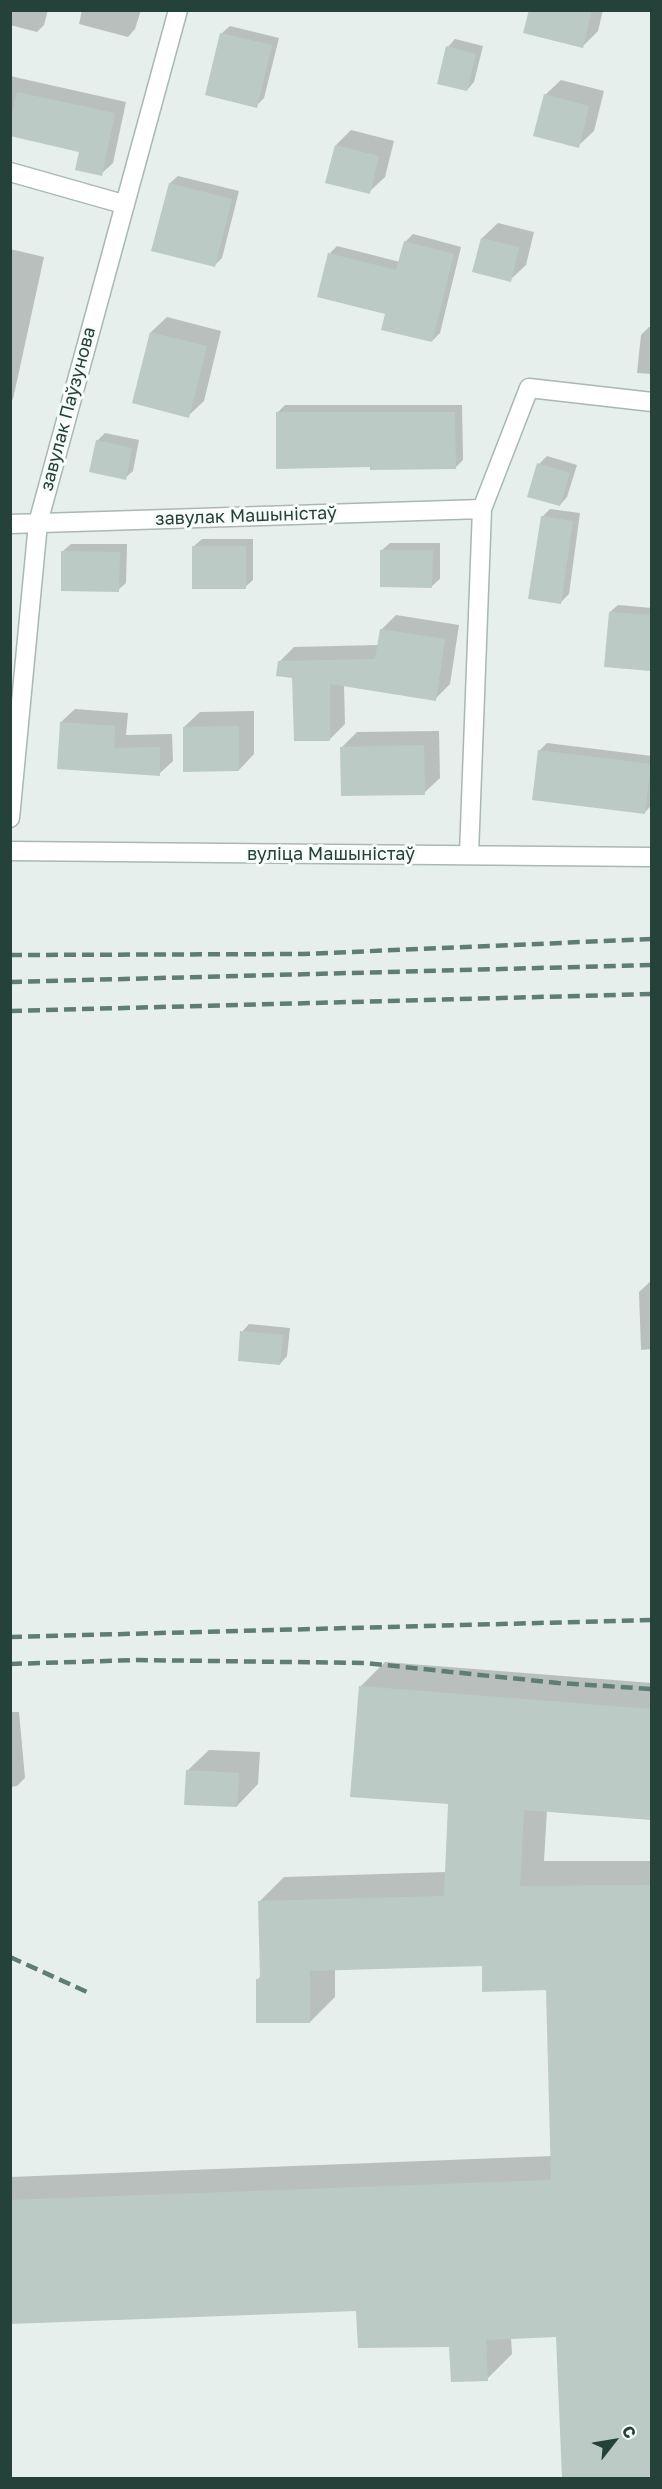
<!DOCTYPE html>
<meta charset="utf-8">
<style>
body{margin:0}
#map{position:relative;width:662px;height:2489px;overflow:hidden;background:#e6efeb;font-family:"Golos Text",sans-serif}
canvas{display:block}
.frame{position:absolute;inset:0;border:12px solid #24423a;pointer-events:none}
.north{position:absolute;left:584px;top:2411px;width:60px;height:60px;-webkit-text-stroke:4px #f7fbf9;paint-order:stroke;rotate:59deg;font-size:16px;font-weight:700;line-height:24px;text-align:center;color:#24423a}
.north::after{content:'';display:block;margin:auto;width:21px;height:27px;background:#24423a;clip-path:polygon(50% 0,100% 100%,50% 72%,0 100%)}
</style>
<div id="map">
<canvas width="662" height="2489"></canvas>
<div class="frame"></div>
<div class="north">С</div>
</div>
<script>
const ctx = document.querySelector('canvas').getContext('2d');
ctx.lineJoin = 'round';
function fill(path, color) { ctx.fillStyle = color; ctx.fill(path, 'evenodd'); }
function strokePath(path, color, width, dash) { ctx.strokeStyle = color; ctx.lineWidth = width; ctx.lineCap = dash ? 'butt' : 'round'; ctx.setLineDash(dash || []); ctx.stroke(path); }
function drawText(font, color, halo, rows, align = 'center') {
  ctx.font = font + ' "Golos Text",sans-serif'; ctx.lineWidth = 6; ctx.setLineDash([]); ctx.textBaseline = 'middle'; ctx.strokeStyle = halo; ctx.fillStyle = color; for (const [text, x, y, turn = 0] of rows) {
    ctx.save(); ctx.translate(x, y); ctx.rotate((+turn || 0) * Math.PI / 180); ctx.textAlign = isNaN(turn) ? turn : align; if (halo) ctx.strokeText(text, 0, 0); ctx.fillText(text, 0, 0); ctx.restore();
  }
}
fill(new Path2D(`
 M10,10h38l-4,15 -7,7 -27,-7z
 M82,10h59l-6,19 -7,8 -49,-13z
 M531,10h72l-5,21 -16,16z
 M230,26l49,12 -15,60 -8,8 -49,-12 15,-61z
 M455,39l28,7 -9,36 -7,8 -19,-43z
 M10,76l116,26 -13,61 -12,11 -20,-24 -71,-15z
 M561,80l43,11 -10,40 -16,15 -33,-51z
 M351,130l43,11 -9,36 -16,15 -33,-47z
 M178,176l61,15 -17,67 -8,8 -44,-83z
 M498,223l36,9 -8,33 -16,15 -28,-42z
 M413,234l48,13 -21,86 -8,8 -45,-28 -57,-60 7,-7 63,16 5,-20z
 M10,249l34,8 -31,142 -3,3z
 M167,317l54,14 -17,70 -16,15 -37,-84z
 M649,327h3v47l-15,-1 4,-38z
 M285,405h177l1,55 -8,8 -83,-3 -95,-52z
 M105,433l34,7 -6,31 -8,7 -28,-37z
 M547,456l30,9 -10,32 -7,8 -21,-41z
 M550,509l30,4 -11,81 -8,8 -19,-85z
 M202,539h51v41l-8,7 -51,-41z
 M390,543h50v36l-8,7 -50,-36z
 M71,544h56l-1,39 -8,7 -55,-39z
 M618,605l34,3v61l-47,-4 5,-53z
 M396,615l63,10 -9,59 -15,15 -91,-14 1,39 -15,15 -36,-62 -15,-15 15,-15 85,-2 2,-15z
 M75,709l53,4 -2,22 46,-1 1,27 -14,13 -98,-52z
 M254,711v43l-15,16 -55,-43 16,-15z
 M439,731l1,47 -16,15 -82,-46 15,-15z
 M547,743l105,13v49l-8,8 -105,-62z
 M652,1280v69l-11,1 -2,-58z
 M249,1324l41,4 -3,28 -7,8 -38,-32z
 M385,1662l267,21v136l-105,-9 -3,51h108v617h-88l-7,-143 -46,2 1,17 -25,25 -36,-34 -93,-36 -348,14v-146l542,-21 -5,-168 -64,-23 -148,4v28l-25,25 -53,-42 5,-5 -3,-73 25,-25 162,-5 4,-69 -90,-116z
 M10,1712h9l6,66 -8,8 -7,1z
 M209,1750l51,2 -2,32 -21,22 -50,-35z`), '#0003');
fill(new Path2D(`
 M529,10h63l-9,38 -60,-15z
 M220,33l52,12 -15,63 -52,-13z
 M446,46l30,8 -9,37 -30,-7z
 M17,92l98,21 -13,63 -27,-6 4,-18 -69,-16v-13z
 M544,94l45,12 -10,42 -46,-12z
 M335,145l44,11 -9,38 -45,-11z
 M169,183l63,16 -17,68 -64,-16z
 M481,238l38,9 -8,35 -39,-10z
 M404,241l50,13 -22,88 -51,-12 4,-16 -68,-17 11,-44 68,17z
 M150,332l57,14 -18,72 -57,-15z
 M276,412h179l1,57 -86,1v-3l-94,2z
 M96,440l36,8 -6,32 -37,-8z
 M537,463l33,10 -10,33 -33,-9z
 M541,516l32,5 -12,83 -33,-5z
 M192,546h54v43h-54z
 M380,550h53l-1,38 -52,-1z
 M61,551l59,1 -1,40 -58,-1z
 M609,612l42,3v56l-47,-4z
 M380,629l65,10 -9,62 -106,-17v57h-36l-2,-63 -16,-2 2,-15 97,-2z
 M60,722l55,4 -1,22 46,-1v29l-103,-7z
 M239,726v45l-56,1v-45z
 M424,745l1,50 -84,1 -1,-49z
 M538,750l113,14 -6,50 -113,-14z
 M240,1331l43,4 -3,30 -42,-4z
 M359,1686l292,23v111l-127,-10 -4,76 130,-1 1,593h-89l-6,-141 -70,3 2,41 -37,1 -2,-35 -91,1 -2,-37 -346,13v-124l541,-20 -5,-190 -64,2v-26l-172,5v52h-54v-44h4l-2,-78 186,-5 4,-92 -98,-7z
 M186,1770l53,3 -2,34 -53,-2z`), '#bbcac4');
const minor = new Path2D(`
 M10,172l113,32
 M10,524l472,-15
 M10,818l28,-295 140,-513
 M10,851l642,6
 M469,854l13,-345 47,-121 123,14`);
strokePath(minor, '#a8b8b2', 21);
strokePath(minor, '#fff', 18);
strokePath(new Path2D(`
 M10,955l293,-1 349,-15
 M10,982l642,-17
 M10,1011l642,-17
 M10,1637l642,-17
 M10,1664l127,-4 228,3 193,20 94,6
 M10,1957l77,35`), '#5f7d75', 4.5, [12, 6]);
drawText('18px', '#24423a', '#f7fbf9', [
 ["завулак Паўзунова",68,409,-75],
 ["завулак Машыністаў",246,516,-2],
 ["вуліца Машыністаў",331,854]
]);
</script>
